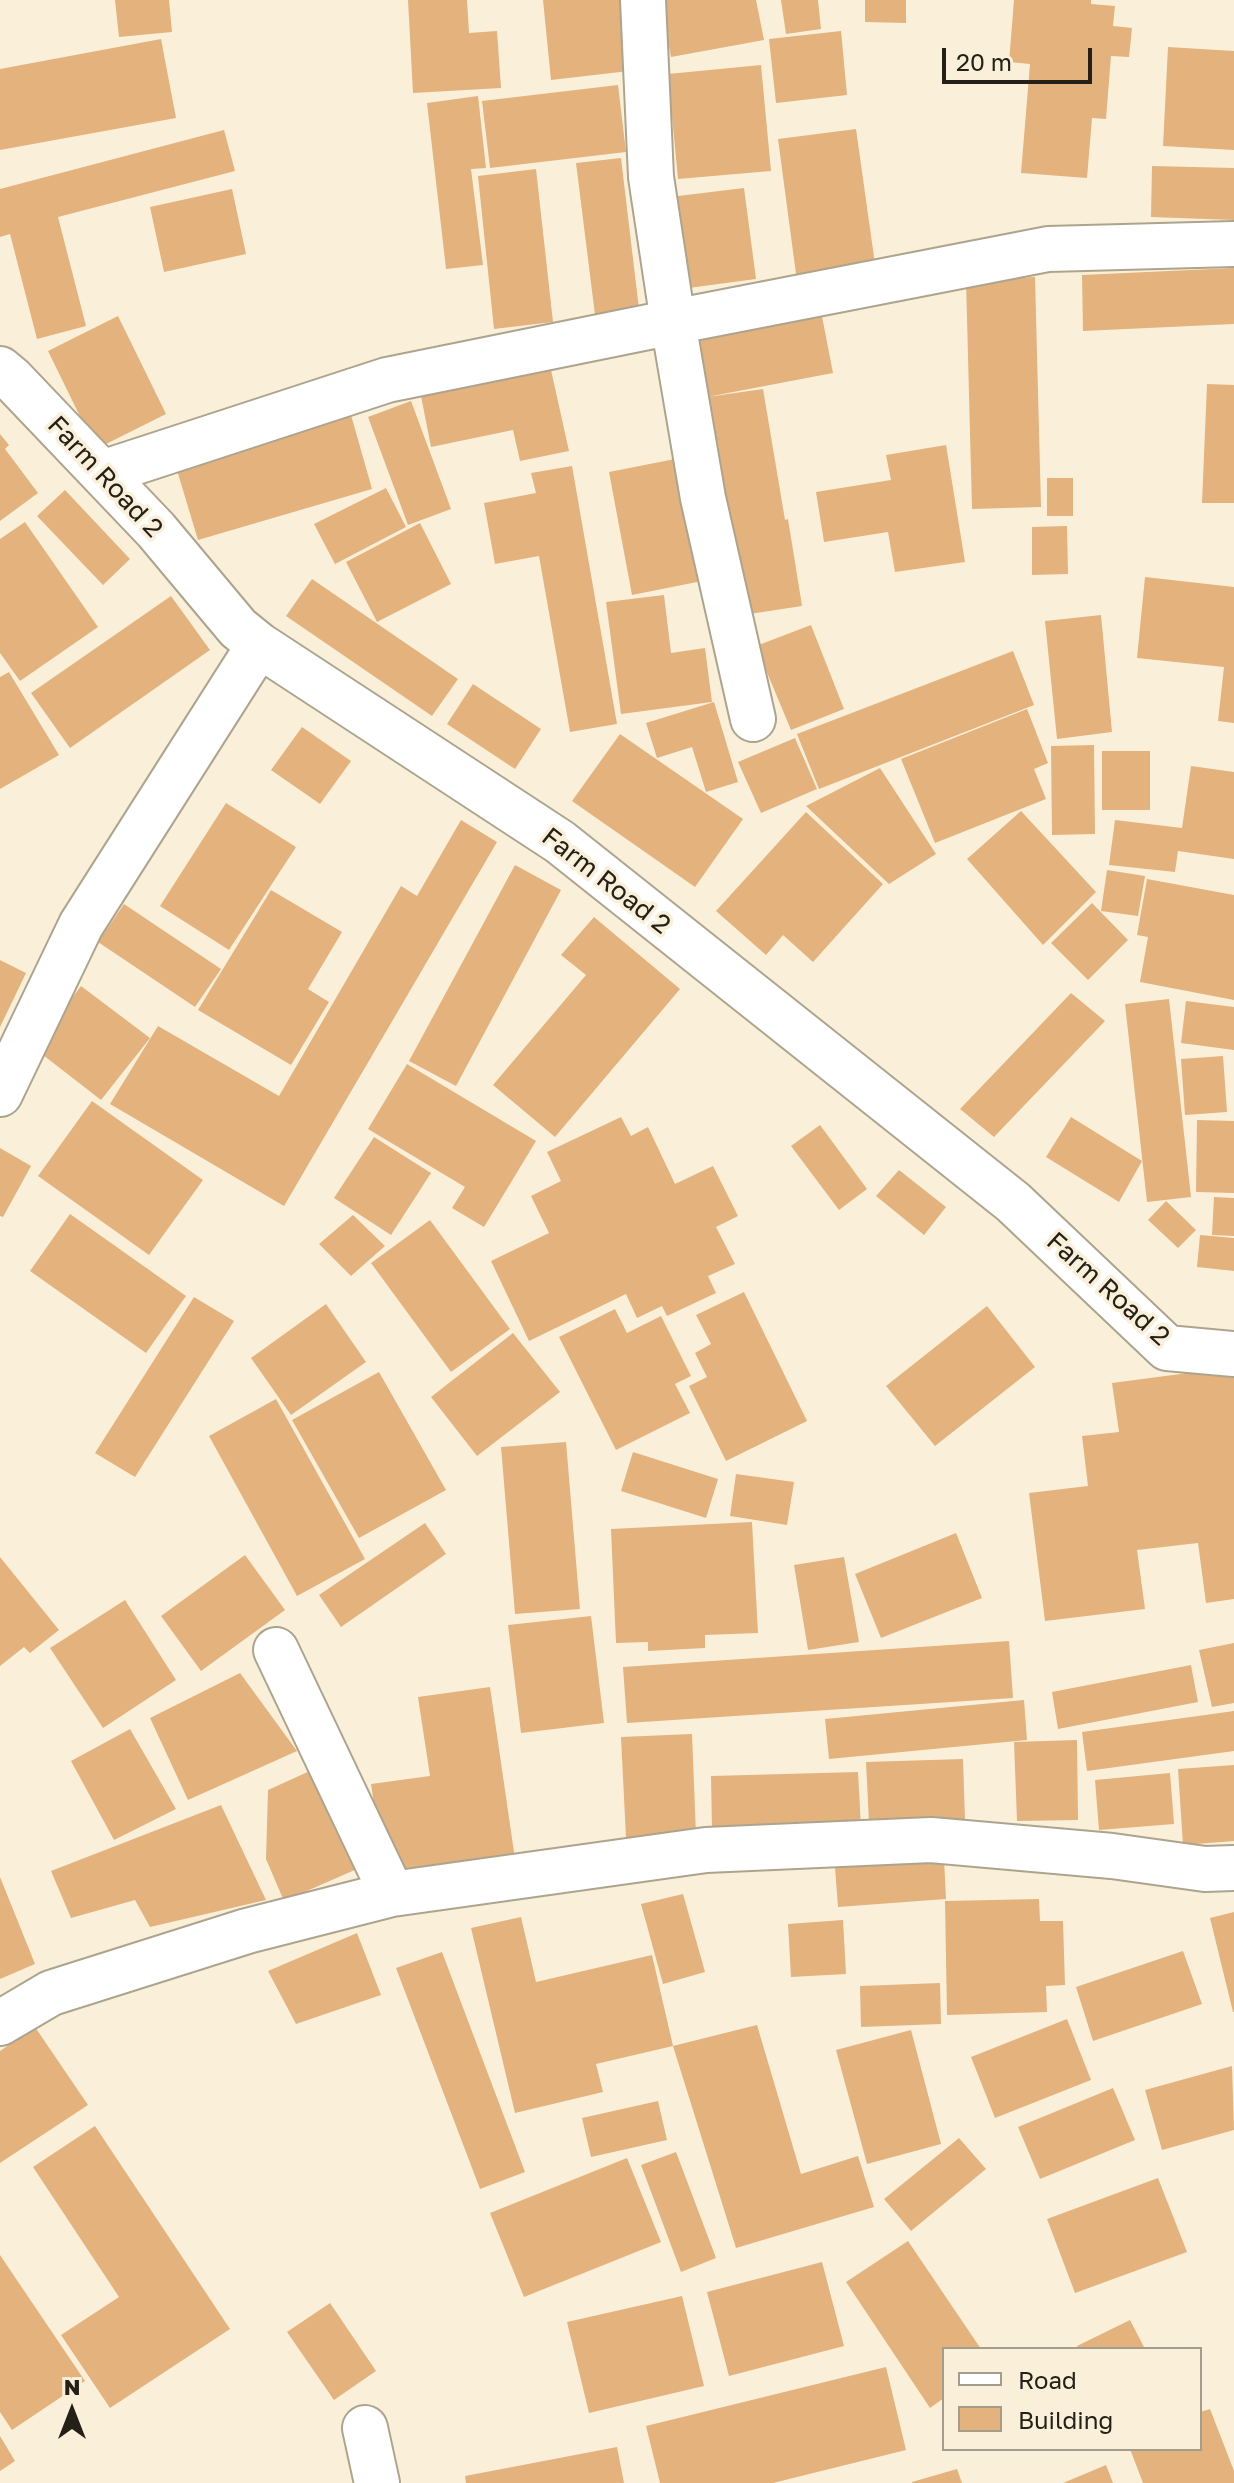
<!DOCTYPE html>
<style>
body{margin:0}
#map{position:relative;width:1234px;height:2483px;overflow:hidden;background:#faf0d9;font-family:"Golos Text",sans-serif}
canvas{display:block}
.legend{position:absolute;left:942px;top:2347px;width:260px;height:104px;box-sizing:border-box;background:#faf0d9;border:2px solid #a49d8c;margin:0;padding:10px 14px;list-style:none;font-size:24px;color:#242018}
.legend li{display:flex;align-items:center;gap:16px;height:40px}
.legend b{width:40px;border:2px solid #a49d8c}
.north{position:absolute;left:32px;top:2371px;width:80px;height:80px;-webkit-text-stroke:6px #faf0d9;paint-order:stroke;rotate:0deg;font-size:22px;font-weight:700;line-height:32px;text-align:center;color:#242018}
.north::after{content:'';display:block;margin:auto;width:28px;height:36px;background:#242018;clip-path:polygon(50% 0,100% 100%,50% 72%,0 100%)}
.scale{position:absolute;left:942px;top:48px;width:150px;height:36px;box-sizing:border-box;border:4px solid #242018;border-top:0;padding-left:10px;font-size:24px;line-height:28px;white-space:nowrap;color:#242018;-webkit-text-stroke:6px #faf0d9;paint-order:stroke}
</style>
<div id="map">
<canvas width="1234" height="2483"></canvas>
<ul class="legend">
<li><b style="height:10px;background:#fff"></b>Road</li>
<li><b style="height:22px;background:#e3b27d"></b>Building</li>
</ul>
<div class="north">N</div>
<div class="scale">20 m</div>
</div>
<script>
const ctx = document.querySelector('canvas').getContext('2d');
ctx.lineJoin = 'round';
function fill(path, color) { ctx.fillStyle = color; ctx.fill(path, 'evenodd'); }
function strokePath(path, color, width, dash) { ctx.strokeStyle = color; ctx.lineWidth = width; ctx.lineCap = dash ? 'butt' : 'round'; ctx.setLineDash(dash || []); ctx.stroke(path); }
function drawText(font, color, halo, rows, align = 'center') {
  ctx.font = font + ' "Golos Text",sans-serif'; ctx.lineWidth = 7; ctx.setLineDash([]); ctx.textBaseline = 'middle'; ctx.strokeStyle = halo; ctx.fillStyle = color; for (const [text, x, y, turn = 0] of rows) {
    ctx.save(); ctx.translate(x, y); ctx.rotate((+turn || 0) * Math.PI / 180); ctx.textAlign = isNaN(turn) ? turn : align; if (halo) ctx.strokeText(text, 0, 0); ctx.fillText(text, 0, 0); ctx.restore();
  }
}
fill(new Path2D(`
 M115,0h54l3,32 -53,5z
 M408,0h59l2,33 28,-2 4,57 -88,5z
 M543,0h78l8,71 -78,9z
 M660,0h96l8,40 -93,17z
 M781,0h37l3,29 -35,5z
 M865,0h41v23l-41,-1z
 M1014,0h77v4l24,2 -2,20 19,2 -3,29 -18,-1 -5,63 -14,-1 -5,60 -66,-5 9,-109 -21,-2z
 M841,31l6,64 -71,8 -7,-64z
 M161,39l15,79 -176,32v-81z
 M1168,47l66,4v99l-71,-4z
 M761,65l10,106 -93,8 -10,-105z
 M618,85l8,67 -136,16 -8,-67z
 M478,96l8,72 -15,1 12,96 -37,4 -19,-166z
 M856,129l19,135 -79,10 -18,-135z
 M224,130l11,41 -177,46 28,109 -49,13 -27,-105 -10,3v-48z
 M621,158l18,151 -44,6 -19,-152z
 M1152,166l82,2v52l-83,-3z
 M536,169l17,153 -59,7 -16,-153z
 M744,188l12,91 -75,10 -11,-92z
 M232,189l14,65 -82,18 -14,-65z
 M1234,268v56l-151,7 -1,-56z
 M1035,277l6,230 -69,2 -6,-229z
 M821,311l12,62 -126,24 56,-8 22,131 3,-1 14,87 -59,9 -56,-278z
 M118,316l48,98 -70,35 -48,-98z
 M551,370l18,81 -49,10 -7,-31 -82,17 -10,-51z
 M1207,384l27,1v118h-32z
 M411,401l40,108 -43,16 -40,-108z
 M351,415l21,74 -174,51 -22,-73z
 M0,434l9,11 -4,4 33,44 -38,28z
 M946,445l19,117 -70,10 -7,-40 -64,10 -8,-50 75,-12 -5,-25z
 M680,458l22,123 -70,14 -23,-123z
 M572,466l45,258 -47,8 -31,-176 -44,8 -11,-61 52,-10 -5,-20z
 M1047,478h26v38h-26z
 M386,488l20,39 -71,37 -21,-40z
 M65,490l65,69 -27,26 -66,-69z
 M25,522l73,105 -78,54 -20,-28v-114z
 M420,523l31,61 -74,38 -31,-60z
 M1067,526l1,48 -36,1v-48z
 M1145,577l89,10v136l-16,-2 6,-54 -87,-9z
 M312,579l146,100 -26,37 -146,-100z
 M664,595l7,58 34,-5 7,54 -91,12 -15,-112z
 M171,596l39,54 -140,98 -39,-55z
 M1101,615l11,117 -55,7 -12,-118z
 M811,625l33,84 -53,21 -35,-84z
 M1013,651l21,54 -215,84 -22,-55z
 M9,672l50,83 -59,34v-112z
 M473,684l68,45 -26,40 -68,-45z
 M714,702l24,80 -32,10 -14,-45 -35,11 -11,-35z
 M1027,709l21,54 -14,6 12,30 -111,44 -34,-84z
 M302,727l49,34 -31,43 -49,-34z
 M620,734l123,85 -48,68 -123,-86z
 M795,738l22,51 -56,24 -23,-51z
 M1094,745l1,89 -43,1 -1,-89z
 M1102,751h48v59h-48z
 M1191,766l43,6v87l-56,-8 -3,21 -66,-7 6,-45 67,8z
 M880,768l56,86 -47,30 -83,-78z
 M226,803l70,44 -67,103 -69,-44z
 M1021,811l75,81 -53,53 -76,-86z
 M806,812l77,72 -70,78 -30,-27 -17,20 -50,-44z
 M461,820l36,22 -213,364 -174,-102 48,-78 121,70 122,-210 16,10z
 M515,865l46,25 -105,196 -47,-25z
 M1107,870l38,6 -7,40 -37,-5z
 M1147,879l87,16v105l-94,-18 8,-45 -11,-2z
 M271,890l71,42 -34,57 21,13 -38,63 -93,-55z
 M1092,903l36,37 -40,40 -37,-37z
 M124,904l97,65 -26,38 -97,-65z
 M594,917l86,72 -125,148 -62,-52 93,-110 -25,-20z
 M0,960l26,13 -26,54z
 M81,986l69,52 -49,62 -67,-52z
 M1071,993l34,28 -111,116 -34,-28z
 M1169,999l22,198 -44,5 -22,-198z
 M1186,1001l48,6v43l-53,-7z
 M1223,1056l4,56 -42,3 -4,-56z
 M407,1064l129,77 -52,86 -32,-19 13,-21 -97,-58z
 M92,1101l111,79 -54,75 -111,-79z
 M621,1117l10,19 17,-9 27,57 38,-18 25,50 -22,11 19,37 -27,12 8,17 -49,23 -5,-10 -25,12 -11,-24 -97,47 -38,-80 58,-28 -18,-37 30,-15 -14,-29z
 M1071,1117l71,44 -23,41 -73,-45z
 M1197,1120l37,1v72l-38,-1z
 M820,1125l47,64 -28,21 -48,-64z
 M374,1137l57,36 -40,62 -57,-37z
 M0,1148l31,18 -28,51 -3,-1z
 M899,1170l47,37 -22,28 -48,-39z
 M1214,1197l20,1v38l-22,-1z
 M1166,1201l30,29 -18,18 -30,-28z
 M70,1214l116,82 -40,57 -116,-82z
 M353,1215l32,31 -34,30 -32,-32z
 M430,1220l80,109 -59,43 -80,-109z
 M1200,1235l34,3v33l-37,-4z
 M744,1292l63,129 -81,40 -37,-75 18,-9 -12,-24 16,-9 -15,-29z
 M194,1297l40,24 -99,156 -40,-24z
 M326,1304l40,58 -75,53 -40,-57z
 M987,1306l48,61 -100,79 -49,-60z
 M615,1309l12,24 34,-17 30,60 -16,8 15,29 -74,37 -57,-113z
 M513,1333l47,59 -83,64 -46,-59z
 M1234,1367v232l-28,4 -8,-60 -61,7 8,59 -100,12 -16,-128 59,-7 -6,-50 37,-4 -7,-49z
 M379,1372l67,118 -87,48 -67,-118z
 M276,1399l89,160 -68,37 -88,-160z
 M566,1442l14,167 -65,5 -14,-167z
 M633,1452l85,27 -12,39 -85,-27z
 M736,1474l58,8 -7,43 -57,-9z
 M752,1522l6,111 -53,2v13l-57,3v-9l-32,1 -5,-114z
 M425,1523l21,31 -105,73 -22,-32z
 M956,1533l26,65 -101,40 -26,-64z
 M245,1555l40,55 -84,61 -40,-55z
 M0,1557l59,73 -29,23 -6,-6 -24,19z
 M844,1557l15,85 -51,8 -14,-85z
 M125,1600l51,80 -73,48 -53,-80z
 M591,1616l13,107 -83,10 -13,-108z
 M1009,1641l4,57 -386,25 -4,-56z
 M1234,1643v60l-22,4 -13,-57z
 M1191,1665l7,37 -140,27 -6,-37z
 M240,1673l57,78 -109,49 -38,-82z
 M490,1687l25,172 -130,19 -14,-94 59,-8 -12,-79z
 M1024,1700l3,40 -198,19 -4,-40z
 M1234,1711v40l-147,20 -5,-39z
 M130,1729l46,80 -62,31 -43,-79z
 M692,1734l4,101 -70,3 -5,-101z
 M1077,1740l1,80 -61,1 -3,-79z
 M963,1759l2,61 -96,2 -3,-60z
 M1234,1765v76l-51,4 -5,-76z
 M312,1770l45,99 -73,32 -18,-42 2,-69z
 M858,1772l3,55 -149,4 -1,-55z
 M1170,1773l4,51 -75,6 -4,-50z
 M221,1805l45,95 -116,27 -15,-27 -64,18 -20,-47z
 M944,1859l2,40 -108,8 -3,-40z
 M0,1877l35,87 -35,15z
 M683,1894l22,78 -42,12 -22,-80z
 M1039,1899l1,22h23l2,64 -19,1 1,26 -100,3 -2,-114z
 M1234,1912v100h-1l-23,-94z
 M521,1917l15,65 116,-27 21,91 -77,18 7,28 -88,21 -44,-185z
 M843,1920l3,54 -55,3 -3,-53z
 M357,1933l24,62 -85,29 -28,-53z
 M1183,1951l19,53 -109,37 -17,-54z
 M442,1952l83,220 -45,17 -84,-221z
 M940,1983l1,41 -80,3 -1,-41z
 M1067,2019l24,61 -96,38 -24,-61z
 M757,2025l44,149 57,-18 16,51 -138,41 -63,-202z
 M35,2027l53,78 -88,58v-112z
 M911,2030l30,114 -74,20 -31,-114z
 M1232,2066l2,64 -72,20 -17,-60z
 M1113,2088l22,52 -95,39 -22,-52z
 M658,2101l9,39 -76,17 -9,-39z
 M95,2126l135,203 -120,79 -49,-73 58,-38 -86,-130z
 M959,2138l27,31 -75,62 -27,-32z
 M676,2152l40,106 -35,14 -40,-107z
 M627,2158l34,84 -137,55 -34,-84z
 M1158,2178l29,74 -112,41 -28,-74z
 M908,2241l73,108h-37v49l-14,10 -84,-126z
 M0,2255l85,126 -73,49 -12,-18z
 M822,2262l22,84 -115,30 -22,-84z
 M682,2296l22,90 -115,27 -22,-91z
 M330,2303l46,68 -42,29 -47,-68z
 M1130,2320l15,29h-67l-1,-3z
 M886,2367l20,83 -133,33h-113l-14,-57z
 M1210,2409l24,62v12h-91l-13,-34h70v-37z
 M0,2436l15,25 -15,10z
 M617,2447l7,36h-158l-1,-7z
 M1106,2465l7,18h-50z
 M957,2469l5,14h-50v-1z`), '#e3b27d');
const minor = new Path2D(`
 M643,0l8,177 22,145 30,176 50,221
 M0,369l12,10 144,151 82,98 21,17 301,197 453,360 154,146 67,6
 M102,473l285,-93 286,-58 375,-73 186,-5
 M0,1094l81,-169 178,-280
 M276,1650l116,244
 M0,2023l51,-30 196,-62 145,-37 314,-44 225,-10 181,16 93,13 29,-1
 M365,2428l12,55`);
strokePath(minor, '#ada48e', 48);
strokePath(minor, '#fff', 44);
drawText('26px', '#242018', '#faf0d9', [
 ["Farm Road 2",105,477,47],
 ["Farm Road 2",606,881,38],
 ["Farm Road 2",1108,1289,42]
]);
</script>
